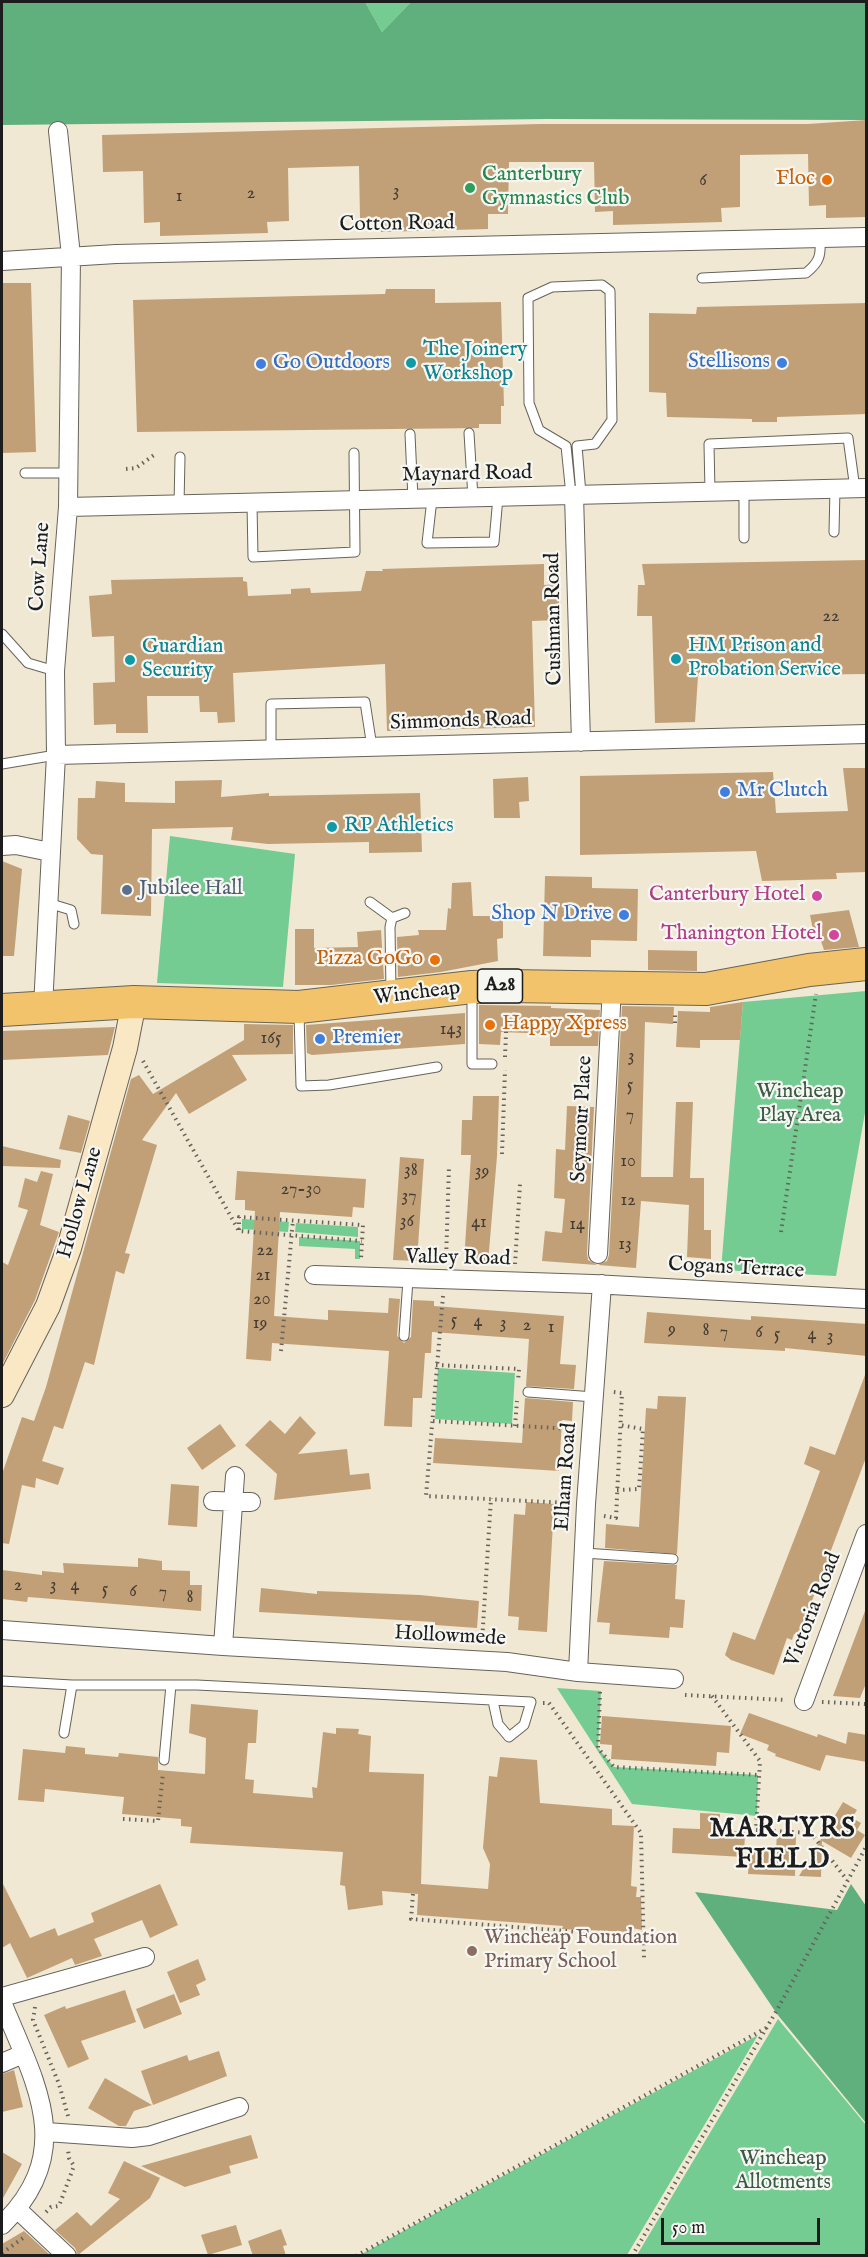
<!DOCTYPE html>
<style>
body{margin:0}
#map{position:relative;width:868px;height:2257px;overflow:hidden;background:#f0e8d2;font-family:"IM FELL English",serif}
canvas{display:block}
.frame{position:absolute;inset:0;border:3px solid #1c1c1c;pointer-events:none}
.scale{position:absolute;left:661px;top:2218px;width:159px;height:27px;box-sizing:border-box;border:3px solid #1c1c1c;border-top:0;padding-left:8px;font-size:18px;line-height:21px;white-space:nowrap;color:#1c1c1c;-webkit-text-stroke:4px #f6f6f2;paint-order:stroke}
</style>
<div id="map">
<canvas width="868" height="2257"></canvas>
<div class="frame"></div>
<div class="scale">50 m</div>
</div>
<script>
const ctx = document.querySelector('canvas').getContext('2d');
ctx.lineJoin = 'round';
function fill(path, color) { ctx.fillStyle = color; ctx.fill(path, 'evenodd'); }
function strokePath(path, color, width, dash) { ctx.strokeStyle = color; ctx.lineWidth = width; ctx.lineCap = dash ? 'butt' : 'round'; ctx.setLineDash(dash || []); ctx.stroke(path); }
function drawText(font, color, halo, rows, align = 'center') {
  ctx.font = font + ' "IM FELL English",serif'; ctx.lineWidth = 4.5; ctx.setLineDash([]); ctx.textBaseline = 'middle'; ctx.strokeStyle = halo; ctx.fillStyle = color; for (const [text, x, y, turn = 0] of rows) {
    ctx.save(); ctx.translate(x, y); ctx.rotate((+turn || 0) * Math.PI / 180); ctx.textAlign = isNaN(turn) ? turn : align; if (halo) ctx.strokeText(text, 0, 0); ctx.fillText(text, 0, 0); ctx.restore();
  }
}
fill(new Path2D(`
 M365,2h46l-29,30z
 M170,836l125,18 -12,133 -126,-4z
 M866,991v116l-30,169 -115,-6 22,-268z
 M242,1219l47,3 -1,10 -46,-3z
 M296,1223l62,4v10l-63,-5z
 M299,1237l61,4v18h-5v-10l-56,-3z
 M438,1368l77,5 -3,51 -77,-5z
 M557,1688l44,3 -3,57 16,19 144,8 -1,41 -125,-12z
 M778,2019l88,106v130h-229z
 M758,2035l-131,220h-267z`), '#74cc92');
fill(new Path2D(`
 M2,2h363l17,30 29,-30h455v118l-318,-1 -546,6z
 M851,1884l15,22v217l-89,-109 -82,-122 142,18z`), '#5fb07c');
fill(new Path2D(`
 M867,120v97l-41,1v-13l-17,1 -1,-52 -68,1v52l-19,1 1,14 -109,3v-14l-18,1 -1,-50h-85l-1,52h-20v15l-107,3 -1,-15 -20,1 -1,-52 -38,1 -33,1 1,53 -22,1 1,11 -108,3v-14l-16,1 -1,-52 -40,1 -1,-37 438,-11h268z
 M2,283h29l5,169 -34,1z
 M386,289h49v14l66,-1 3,104h-3v18h-22v4l-342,4 -4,-132 252,-6z
 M867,303v111l-90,3v5h-25v-3l-85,-2 -1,-24 -17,-1v-79l47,1 1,-7z
 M867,560v114l-169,2 -3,46 -40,1 -3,-107h-15l1,-31h7l-3,-21z
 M544,564v21l15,-1v36l-27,1 3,106 -148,4 -2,-67 -152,9 2,49 -17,1 -1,-11h-17l-1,-16h-52l1,37h-32v-9l-22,1 -1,-42 22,-1 -1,-46 -22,1 -3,-41 23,-2 -1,-14 132,-3v4l4,1 1,14 43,-2v-5l19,-1 1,5 50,-2 5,-20h17l-1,-2z
 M843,768h24v104l-31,1 1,6 -75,2 -6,-30 -176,4v-79l193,-4 3,41 72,-2z
 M528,777l1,24 -10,1 1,16h-26l-1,-39z
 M222,780l-1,17 48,-4v3l151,-3 2,59 -53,1v-11l-101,2 -37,-4 2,-13 -81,2 -1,87 -50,-2 2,-59 -12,-1 -14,-15 1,-41h17l1,-17 29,2v19l50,1v-22z
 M2,861l20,8 -8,87h-12z
 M545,876l47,1v11l46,1 -1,52 -46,-1v17l-48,-1z
 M471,882l2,34h30v22l-6,1 1,22 -57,11 -43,5 -1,-40 22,-2 -1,-5h28l2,-22 3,1 1,-26z
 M849,910l10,37 -35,3 -3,-9 -6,-1 -5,-25z
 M295,929h19v19l44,-1 -1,-15 24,-2 3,49 -53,6h-36z
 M648,950l49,1v20l-49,-1z
 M743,1002l-3,38h-40v8l-24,-1 2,-36 32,1v-5z
 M479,1005l72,1v2l49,2 -2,36h-48v-12l-49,-2 -1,13 -21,-1z
 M622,1006l52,1 -1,17 -28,-2 -4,155h32l3,-75h17l-3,76h14v52h7v29l-24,-2 2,-52 -48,-4 -5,67 -38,-3 9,-4 2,-6z
 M465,1013v31l-153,11 -5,-2 -1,-28z
 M244,1024l49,1v29l-61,1 15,25 -58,34 -13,-21 -34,47 15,5 -32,108 5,1 -6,20 -8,-3 -22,94 -9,-3 -22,67 -9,-3 -12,35 22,7 -6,17 -22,-7 -1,10 -13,-3 -13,59 -7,-1v-69l20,-57 12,4 12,-34 85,-308 8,-4 14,19 91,-54z
 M115,1027l-7,28 -106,5v-29z
 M473,1096h26l-2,60 -9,107 -24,-2 7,-106h-10l1,-35h10z
 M567,1106l27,1 -7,146 1,7 9,5 -55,-4 3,-30 17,2 3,-34 -11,-1 2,-49 9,1z
 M68,1115l22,6 -9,32 -22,-4z
 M2,1146l59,14 -1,8 -58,-2z
 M400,1157l24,2 -7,102 -24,-1z
 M41,1171l12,3 -13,51 19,7 -24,68 -33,65v-103l6,3 20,-55 -10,-3 7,-29 12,4z
 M237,1171l129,8 -2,29 -11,-1 -1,10 -72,-5 -6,104 54,4v-10l60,3 1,-15 11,1 -3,37 7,7 7,-6 2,-37 21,1v5l130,10 -4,48 16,1 -2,24 -48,-3 3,-47 -97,-7 -1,21h-6l-3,45h-9l-1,29 -28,-1 5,-75 -117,-8 -1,18 -25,-2 9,-148 -10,-1v-10h-10z
 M647,1312l104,8v-4l116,8v32l-82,-8v3l-141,-8z
 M865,1375l2,80 -68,180 -5,-1 -2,6 -5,-2 -13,37 -43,-15 -6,-5 8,-23 22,8 51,-131 14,-38 -16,-7 6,-18 25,9z
 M658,1396l28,1 -9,157 -72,-6 1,-24 33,3 7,-119 11,1z
 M525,1398l48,4 -1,19 -10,-1 -3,51 -126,-8 2,-25 87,5z
 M300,1416l16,17 -18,21 49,-5 3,26 19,-2 2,16 -97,11 3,-26 -32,-29 25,-25 15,14z
 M220,1424l16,22 -34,24 -15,-22z
 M171,1484l28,2 -2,41 -29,-2z
 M526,1502l28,2 -7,128 -29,-2 1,-13 -11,-1 6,-102 11,1z
 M138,1558l24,3v9l28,1v14h12l-1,26 -173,-14 -1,5 -25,-3v-29l40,5v-4l22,2 -1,-10 75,4z
 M604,1561l73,4 -2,34 10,1 -2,28 -13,-1 -1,11 -60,-4 1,-11 -13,-1z
 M261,1588l56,6v-3l103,4 59,6 -2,27 -42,-3v-3l-176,-10z
 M865,1611l2,70 -7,17 -27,-2z
 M191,1704l67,6 -2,33h-8l-3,36 9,1 -1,13 60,5 -1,-11 5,1 6,-56 13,2v-6l23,1 -1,5 13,2 -2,36 55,2 -3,110 67,5 2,-25 -7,-16 6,-72 8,1 3,-20 37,3 3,43 72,6v16l22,1 -3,60 6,1 -1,10h5l1,33 -10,-2 -1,4 -69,-3 1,-3 -146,-11 1,-21 -36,-3 1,14 -35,5 -3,-24 -5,-1 3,-33 -153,-9 2,-16 -11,-1v-7l-59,-5 2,-17 -79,-8 -1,13 -26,-2 5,-51 42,4 1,-7 19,2v6l33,3 1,-4 39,4v13l47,4 1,-36 -17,-5z
 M749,1713l68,24 1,-3 28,10 2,-12 19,3v27l-41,-7 -6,16 -45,-15 1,-2 -9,-4 2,-5 -29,-11z
 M602,1716l129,10 -2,27 -12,-1 -1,14 -105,-7 1,-14 -12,-1z
 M843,1802l14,8 -5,8 9,5 -4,7 8,5 -14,23 -29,-17 -1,36 -22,-1z
 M700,1813l20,1 -1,16 26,2 -1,25 -72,-4 1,-25 27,1z
 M777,1833l19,1 -1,42 -47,-2 2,-26 26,2z
 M2,1882l28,56 25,-10 3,8 36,-14 -3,-9 69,-29 18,41 -28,13 -8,-18 -48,19 8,17 -27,9 -3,-7 -45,20 -17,-35 -8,5z
 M198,1959l8,21 -10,5 4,10 -20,8 -13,-31z
 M125,1990l11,32 -55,19 8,18 -21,9 -24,-53 21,-9 1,3z
 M174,1994l8,20 -38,15 -8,-20z
 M219,2051l8,25 -74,29 -12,-34 46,-16 2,6z
 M14,2070l9,37 -21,5v-38z
 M105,2078l47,27 -18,6 -8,15h-7l-31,-18z
 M251,2135l7,23 -29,8 2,7 -46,14 -44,-21z
 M2,2152l20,12 -20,36z
 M124,2161l36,17 -10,20 -72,57 -3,-7 -20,-18 22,-18 14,14 29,-27 -12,-6z
 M236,2225l6,20 -34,10 -7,-20z
 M281,2229l6,16 -4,1 3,10h-33l-5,-15z
 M24,2231l25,23 -1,2h-46v-12z`), '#c1a078');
const lane = new Path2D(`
 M702,278l104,-5c14,-11 15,-18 14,-35
 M469,433l4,65
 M410,434l3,65
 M25,473h43
 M744,491v47
 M710,492l-1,-48 139,-6 7,51
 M571,495l-5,-49 -27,-16 -10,-27 -1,-105 24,-11 50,-2 8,6 2,129 -17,24 -18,2 4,48
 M432,499l-5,44 67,-1 4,-45
 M252,504l1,53 102,-5 -1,-99
 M179,505l1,-48
 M834,532l1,-43
 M2,634l26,29 27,8
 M271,750v-46l94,-2 7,45
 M2,764l54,-9
 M370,902l22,16
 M48,903l23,7 3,14
 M391,992l-1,-65 2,-9 13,-5
 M472,993v71h20
 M299,1013l2,73 28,-1 108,-18
 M404,1336l4,-56
 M528,1392l66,5
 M584,1553l89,6
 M2,1681l70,4h125l334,17 -7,23 -15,12 -11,-13 -5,-23
 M64,1733l8,-48
 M164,1760l7,-75`);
const street = new Path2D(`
 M2,261l114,-7 750,-17
 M574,495l7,247
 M68,507l798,-19
 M56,755l810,-21
 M2,846l14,-1 34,7
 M43,1007l13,-252 -1,-84 13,-164 3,-251 -13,-125
 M598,1254l14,-267
 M314,1275l279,9 273,15
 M213,1501l38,1
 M2,1630l221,16 284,16 71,10 96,7
 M223,1646l12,-170
 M578,1672l8,-168 16,-220
 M804,1701l62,-167
 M2,1997l143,-40
 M2,2002c33,81 76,149 0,223
 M2,2063l21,-9
 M46,2132l86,6 17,-2 90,-29
 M17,2209l50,47`);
const secondary = new Path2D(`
 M2,1395l46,-89 21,-58 56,-200 9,-46`);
const highway = new Path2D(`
 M2,1010l132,-8 165,5 173,-20 36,-1 198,3 103,-19 57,-6`);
strokePath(lane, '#66635c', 11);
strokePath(street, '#66635c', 20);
strokePath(secondary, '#66635c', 26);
strokePath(highway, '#66635c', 34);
strokePath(new Path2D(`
 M126,469l10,-1 18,-13
 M675,1023v-11
 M505,1057l2,-47
 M143,1061l96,170 123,10
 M502,1154l3,-84
 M239,1230v-13l124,8 -2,34
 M781,1232l35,-238
 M446,1261l3,-95
 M515,1264l5,-80
 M443,1296l-17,200 143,7
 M281,1351l12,-131
 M436,1365l83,4 -1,12
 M433,1421l140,8
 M515,1426l2,-25
 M617,1490l22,-1 4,-60 -23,-4
 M604,1516l12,2 6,-125 -9,-1
 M482,1642l9,-144
 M600,1692l-2,56 16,19 144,8
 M685,1695l100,5
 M712,1696l48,65 -4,69 55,3 36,47
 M822,1702l44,2
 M543,1703h6l92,130 3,126
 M123,1819l35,2 5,-48
 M413,1894l-2,25 233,18
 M35,2007l-2,13 26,64 9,32
 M46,2212l5,-5 8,-1 15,-40 -5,-8 -1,-8
 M2,2253l21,-15
 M356,2256l410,-228
 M632,2256l145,-246 89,-163`), '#66635c', 4, [1.5, 4.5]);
strokePath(lane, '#fff', 9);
strokePath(street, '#fff', 18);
strokePath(secondary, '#fae7c3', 24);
strokePath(highway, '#f2c36a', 32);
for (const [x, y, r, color] of [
 [827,180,6,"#e8710a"],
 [470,188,6,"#2e9e5b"],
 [411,363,6,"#0f9aa8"],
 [782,363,6,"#3f7fe0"],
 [261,364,6,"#3f7fe0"],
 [676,659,6,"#0f9aa8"],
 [130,660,6,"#0f9aa8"],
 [725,792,6,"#3f7fe0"],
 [332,827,6,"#0f9aa8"],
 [127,890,6,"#5c6f8a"],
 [817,896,6,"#d1479c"],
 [624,915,6,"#3f7fe0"],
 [834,935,6,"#d1479c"],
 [435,960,6,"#e8710a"],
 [490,1025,6,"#e8710a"],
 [320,1039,6,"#3f7fe0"],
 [472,1951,6,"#8d6e63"]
]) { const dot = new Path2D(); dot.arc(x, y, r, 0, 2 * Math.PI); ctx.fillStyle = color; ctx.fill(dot); strokePath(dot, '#f6f6f2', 2); }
drawText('18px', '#453d33', null, [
 ["6",703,181],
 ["3",396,192],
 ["2",251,194],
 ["1",179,197],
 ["22",831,617],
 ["143",451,1030],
 ["165",271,1039],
 ["3",631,1057],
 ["5",630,1086],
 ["7",630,1116],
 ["10",628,1162],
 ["38",411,1171],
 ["39",482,1172],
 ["27-30",301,1190],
 ["37",409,1197],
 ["12",628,1201],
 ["36",407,1222],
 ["41",479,1223],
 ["14",577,1225],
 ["13",625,1245],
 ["22",265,1251],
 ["21",263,1276],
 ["20",262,1300],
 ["5",454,1321],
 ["4",478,1322],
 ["19",260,1324],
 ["3",503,1324],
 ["2",527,1326],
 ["1",551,1328],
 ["9",672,1330],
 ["8",706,1331],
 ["7",724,1333],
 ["6",759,1333],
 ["5",777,1335],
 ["4",812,1335],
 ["3",830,1337],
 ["2",18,1586],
 ["3",53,1586],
 ["4",75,1586],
 ["5",105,1590],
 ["6",133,1592],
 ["7",163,1593],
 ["8",190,1598]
]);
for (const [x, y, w] of [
 [500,986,45]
]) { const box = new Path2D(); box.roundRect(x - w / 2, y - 17, w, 34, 4.5); ctx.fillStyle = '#f6f6f2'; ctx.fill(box); strokePath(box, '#1c1c1c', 1.5); }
drawText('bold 20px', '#1c1c1c', null, [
 ["A28",500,986]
]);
drawText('21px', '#27864d', '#f6f6f2', [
 ["Canterbury",482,176],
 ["Gymnastics Club",482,200]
], 'left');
drawText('21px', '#c56008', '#f6f6f2', [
 ["Floc",815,180],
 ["Pizza GoGo",423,960],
 ["Happy Xpress",502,1025,"left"]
], 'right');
drawText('21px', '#1c1c1c', '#f6f6f2', [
 ["Cotton Road",397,225,-1],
 ["Maynard Road",467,475,-1],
 ["Cow Lane",41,567,-86],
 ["Cushman Road",555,619,-91],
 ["Simmonds Road",461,722,-2],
 ["Wincheap",417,994,-7],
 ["Seymour Place",583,1119,-87],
 ["Hollow Lane",81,1203,-74],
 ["Valley Road",458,1259,1],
 ["Cogans Terrace",736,1269,3],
 ["Elham Road",567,1477,-86],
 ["Victoria Road",814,1610,-69],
 ["Hollowmede",450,1637,3]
]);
drawText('21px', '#0d838f', '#f6f6f2', [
 ["The Joinery",423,351],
 ["Workshop",423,375],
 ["HM Prison and",688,647],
 ["Probation Service",688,671],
 ["Guardian",142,648],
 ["Security",142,672],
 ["RP Athletics",344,827]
], 'left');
drawText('21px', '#366cbe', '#f6f6f2', [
 ["Stellisons",770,363,"right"],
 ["Go Outdoors",273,364],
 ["Mr Clutch",737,792],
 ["Shop N Drive",612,915,"right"],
 ["Premier",332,1039]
], 'left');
drawText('21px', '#4e5e75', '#f6f6f2', [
 ["Jubilee Hall",139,890]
], 'left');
drawText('21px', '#b23c85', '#f6f6f2', [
 ["Canterbury Hotel",805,896],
 ["Thanington Hotel",822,935]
], 'right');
drawText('21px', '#3b5a45', '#f6f6f2', [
 ["Wincheap",800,1093],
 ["Play Area",800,1117],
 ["Wincheap",783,2160],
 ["Allotments",783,2184]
]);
drawText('21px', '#785e54', '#f6f6f2', [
 ["Wincheap Foundation",484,1939],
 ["Primary School",484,1963]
], 'left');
ctx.letterSpacing = '1.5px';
drawText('bold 27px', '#1c1c1c', '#f6f6f2', [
 ["MARTYRS",783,1830],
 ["FIELD",783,1861]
]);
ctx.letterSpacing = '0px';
</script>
